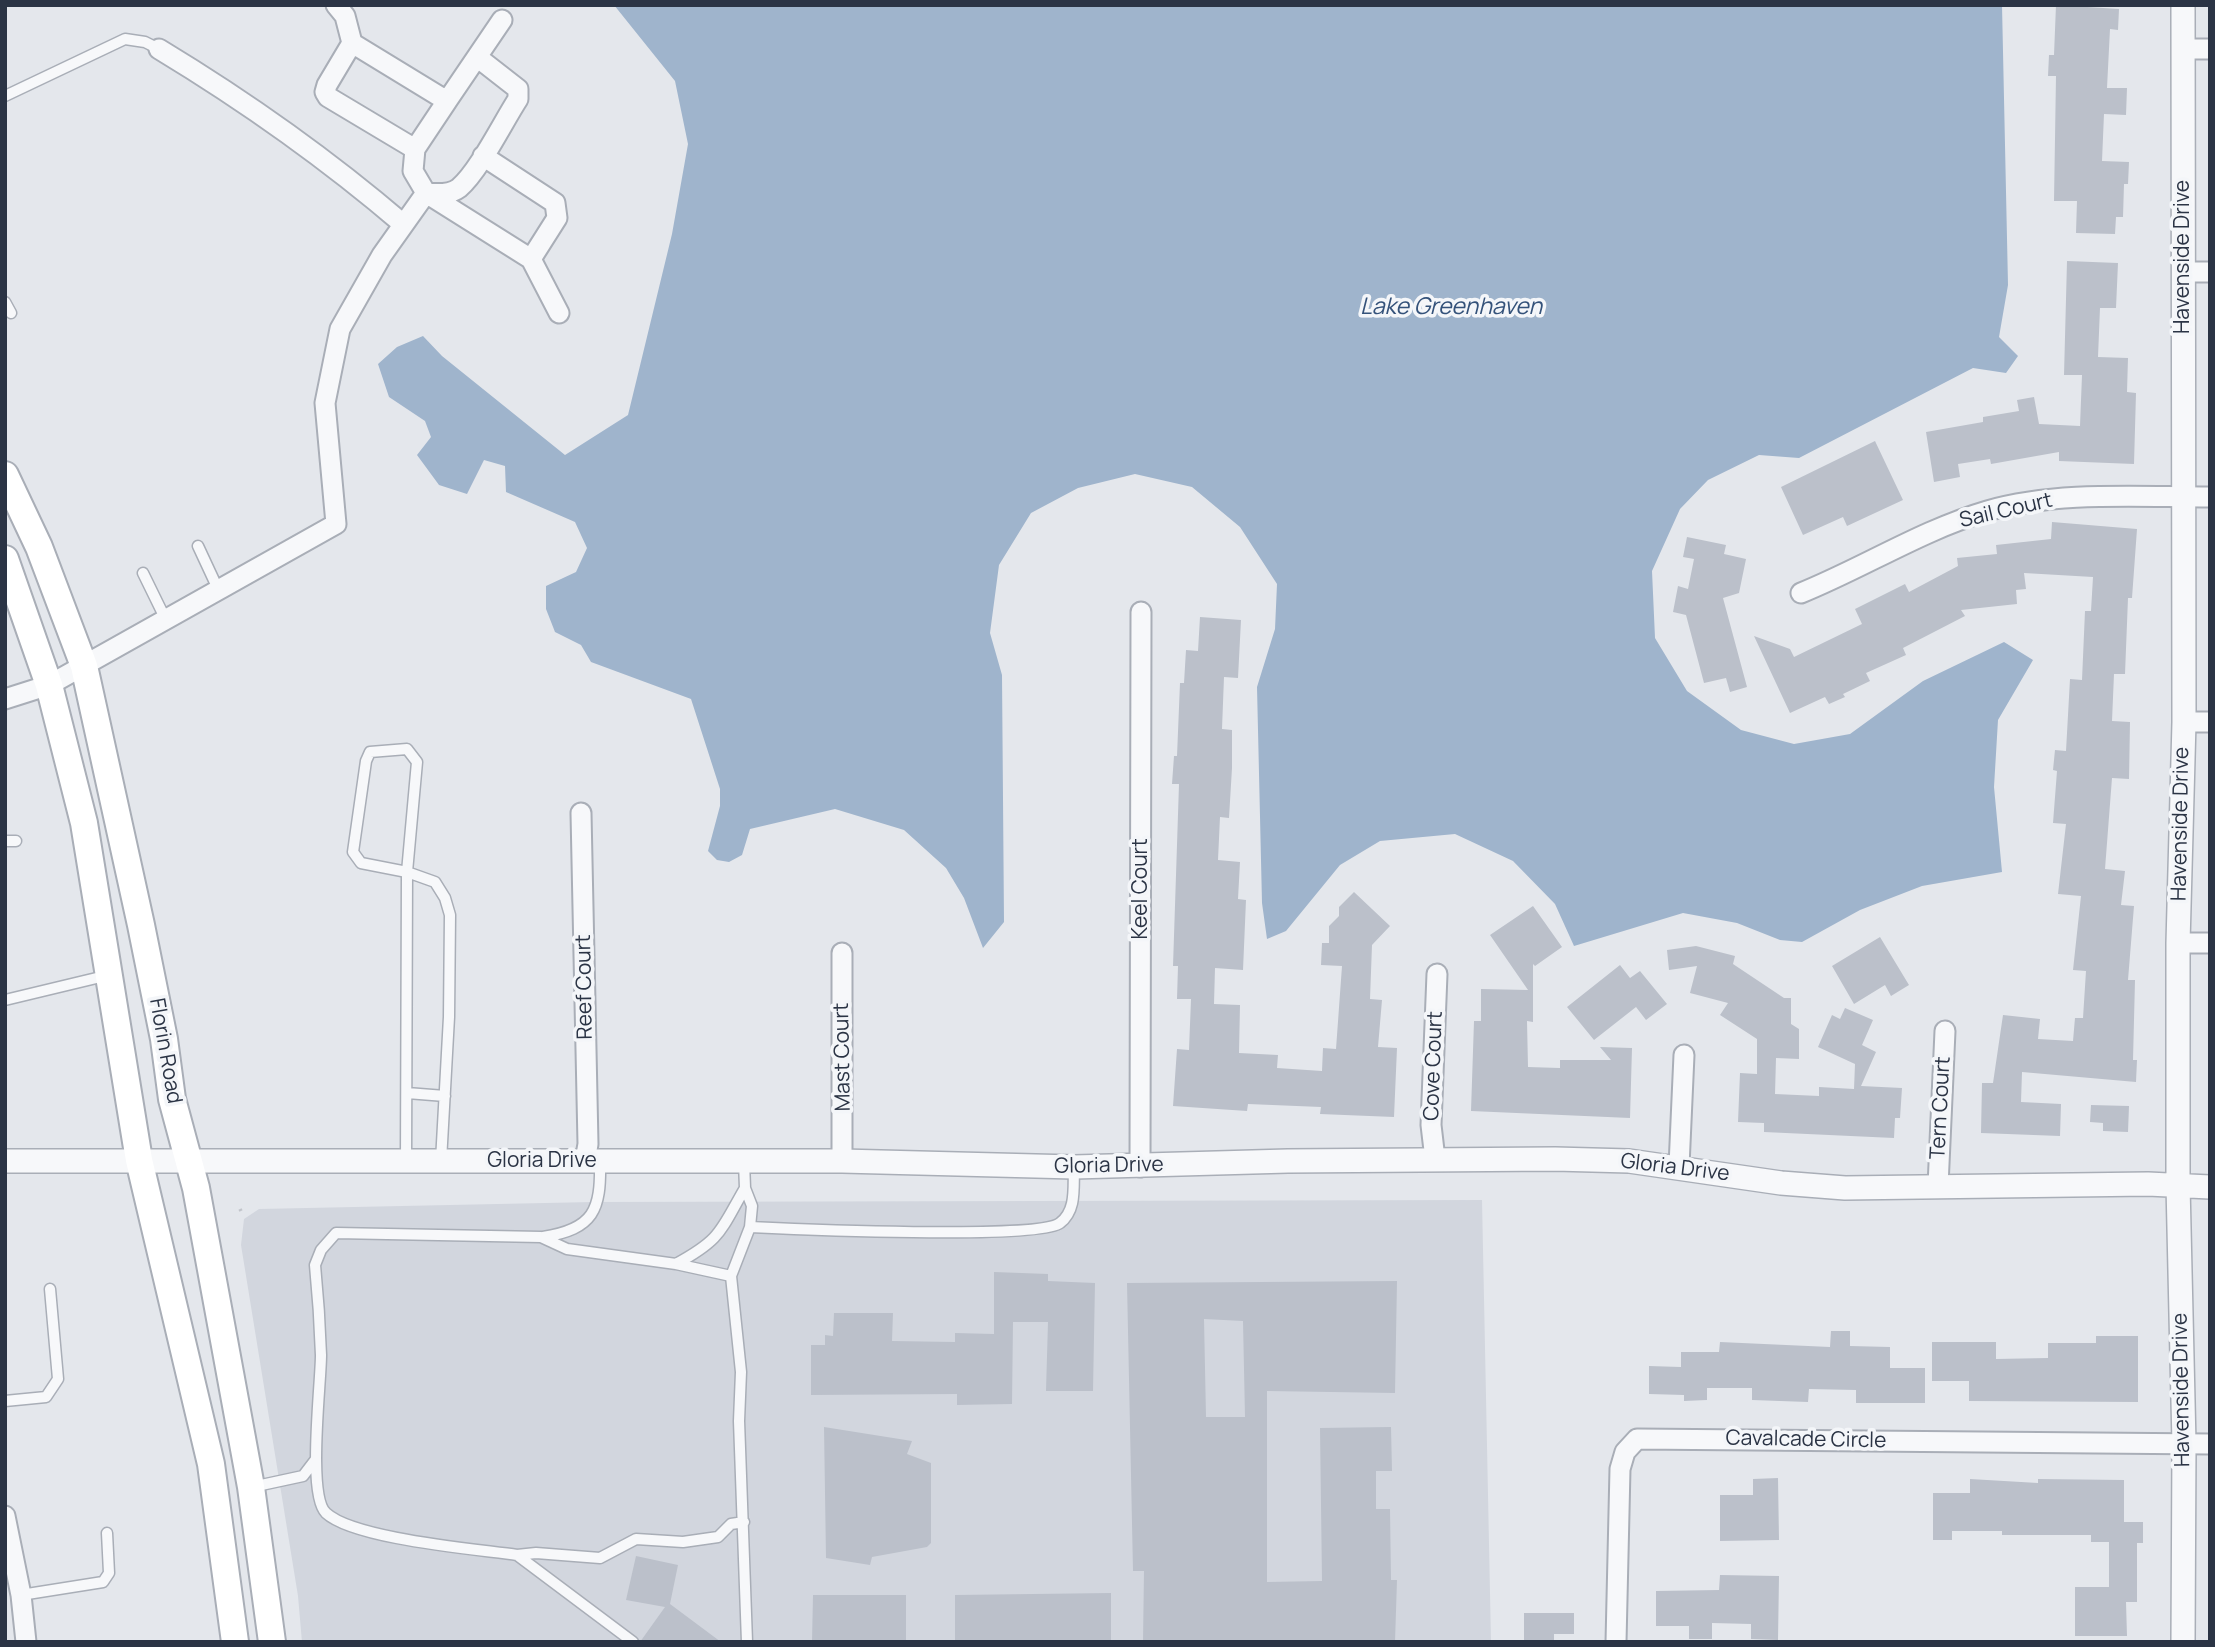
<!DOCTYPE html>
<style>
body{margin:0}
#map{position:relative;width:2215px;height:1647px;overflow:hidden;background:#e4e7ec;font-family:Manrope,sans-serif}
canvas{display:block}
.frame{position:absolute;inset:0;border:7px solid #2b3445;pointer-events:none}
</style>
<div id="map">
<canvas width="2215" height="1647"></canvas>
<div class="frame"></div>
</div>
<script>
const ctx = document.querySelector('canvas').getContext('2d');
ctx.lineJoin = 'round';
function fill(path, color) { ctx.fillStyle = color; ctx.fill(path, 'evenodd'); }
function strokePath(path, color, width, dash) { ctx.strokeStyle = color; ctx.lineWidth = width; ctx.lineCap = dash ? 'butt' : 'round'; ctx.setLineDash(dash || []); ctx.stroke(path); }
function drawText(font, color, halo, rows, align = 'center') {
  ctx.font = font + ' Manrope,sans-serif'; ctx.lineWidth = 7; ctx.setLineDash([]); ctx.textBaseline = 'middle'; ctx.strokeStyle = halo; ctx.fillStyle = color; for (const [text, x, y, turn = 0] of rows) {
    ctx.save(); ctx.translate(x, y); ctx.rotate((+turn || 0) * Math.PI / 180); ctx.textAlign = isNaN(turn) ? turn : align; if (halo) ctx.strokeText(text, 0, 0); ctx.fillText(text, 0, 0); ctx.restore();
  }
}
fill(new Path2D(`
 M1482,1200l9,442h-1189l-4,-46 -57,-351 3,-26 15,-10 334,-7z`), '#d2d6de');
fill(new Path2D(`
 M614,5h1388l6,280 -9,52 19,19 -12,17 -33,-5 -174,90 -40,-3 -51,25 -28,29 -28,62 3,67 32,53 54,39 53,14 56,-10 73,-53 81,-39 29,18 -35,60 -4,67 8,85 -80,14 -62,24 -58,32 -22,-2 -43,-17 -54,-10 -109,33 -19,-42 -42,-43 -58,-27 -75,7 -40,24 -54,66 -19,8 -5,-36 -5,-216 18,-58 2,-45 -37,-57 -48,-40 -57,-13 -57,14 -47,25 -32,52 -9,68 12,42 2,247 -21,26 -19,-50 -18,-30 -42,-38 -69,-21 -85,20 -8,26 -13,7 -12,-2 -9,-9 12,-45v-17l-29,-90 -100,-37 -10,-17 -26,-13 -9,-23v-23l30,-14 11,-24 -12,-26 -69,-30 -1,-26 -21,-6 -17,34 -28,-9 -22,-30 14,-18 -6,-16 -36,-24 -11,-33 19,-17 26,-11 19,20 123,99 63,-40 44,-181 16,-90 -13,-63z`), '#9fb4cc');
fill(new Path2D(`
 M2056,5l63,4 -1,21 -8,-1 -3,59h20l-1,27 -22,-1 -2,47 27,1 -1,22h-4l-1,33h-7l-1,17 -39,-1 1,-32h-23l2,-125h-8l1,-21h5z
 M2067,261l51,2 -2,45h-16l-2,49 30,1 -1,34 9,1 -2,71 -75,-3v-9l-68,12 -1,-5 -32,5 2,13 -26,5 -8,-50 57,-10v-5l36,-6 -2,-11 17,-3 5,27 41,2 2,-51h-18z
 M1875,441l28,59 -56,26 -4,-9 -40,18 -22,-48z
 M2052,522l85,7 -5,69h-4l-3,76h-11l-2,47 18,1 -1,57 -17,-1 -7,91 20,2 -4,34 13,1 -6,74h7l-2,80h4l-1,22 -114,-10 -1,30 40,2 -1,32 -79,-3 1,-50h11l10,-68 37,4 -2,20 35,2 2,-23h8l3,-47 -13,-1 8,-74 -23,-2 8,-70 -13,-1 4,-52 -4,-1 2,-20 11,1 4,-72 12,1 3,-69h6l2,-34 -69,-4 2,16 -10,1 1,14 -56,6 4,6 -62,32 3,7 -40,18 4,8 -27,13 2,3 -16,7 -4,-7 -35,16 -36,-77 36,13 4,8 68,-33 -7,-15 50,-25 4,8 49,-26 -1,-8 40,-4 -1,-9 55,-6z
 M1687,537l39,8 -2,9 22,5 -7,34 -16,5 24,89 -17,5 -4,-14 -22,5 -18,-68 -13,-3 5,-26 10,3 6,-30 -11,-2z
 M1200,617l41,3 -3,58 -14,-1 -2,52 10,1v38l-3,50 -9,-1 -2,43 22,2 -2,37 8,1 -3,70 -28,-2 -1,36 26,1 -1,48 39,2 -1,13 45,3 1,-23 13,1 6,-83 -21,-1 1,-22h7v-17l10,-10v-9l15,-15 36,34 -18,19 -2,54 12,1 -4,47 19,1 -3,69 -74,-3 1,-7 -73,-3 -1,7 -74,-5 4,-57 12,1 2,-51h-14l1,-33h-5l6,-182h-7l2,-28h3l3,-73h4l2,-33 12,1z
 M1533,906l29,41 -27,19 -2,-2v58l-6,-1 1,46 32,1v-8h51l-11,-13 32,1 -2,70 -159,-7 3,-90h7v-32l47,1 -38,-55z
 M1880,937l29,48 -18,11 -6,-11 -31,19 -22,-38z
 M1696,946l39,10 -2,8 51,34h7v26l8,5v30l-23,-1 -1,36 44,2v-9l35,2 1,-25 -37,-17 14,-32 8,4 5,-11 28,12 -11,25 14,7 -15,34 41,2 -2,30h-5l-1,20 -130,-6v-9l-26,-1 2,-49 17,1v-35l-37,-24 8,-12 -38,-10 7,-27 -28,4 -2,-20z
 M1620,965l10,13 10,-7 27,33 -21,16 -10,-13 -42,33 -27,-33z
 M2091,1105l38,1 -1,26 -25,-1v-8l-13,-1z
 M994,1272l54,2v7l47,2 -2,108h-47l2,-69h-35l-1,82 -55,1v-11l-146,1v-50h14v-10l8,1 1,-23h59l-1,28 63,1v-9l39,1z
 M1397,1281l-2,112 -128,-2v191l55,-1 -2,-153 71,-1 1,44h-16v38h14l1,71h6l-2,62h-252l1,-71h-11l-6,-288zM1204,1319l39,2 2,96h-39z
 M1831,1331h19v15l40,1v21h35v35h-69v-13l-47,-1 -1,13 -56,-2v-12h-45v12l-23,1v-6l-35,-1v-28l32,1v-15h38l1,-10 110,5z
 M2096,1336h42v66l-169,-1v-20h-37v-39h64v17l52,-1v-15h48z
 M824,1427l88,14 -5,13 24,9v80l-4,4 -55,10 -2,8 -44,-7z
 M1778,1478l1,62 -59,1v-46h33v-16z
 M1970,1479l68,4v-4l86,1v42h19v21h-6v59h-11l1,34h-52v-49h34v-45h-18v-7h-89v-4h-50v9h-19v-47h37z
 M636,1556l42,9 -8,39 51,38h-81l25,-35 -39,-7z
 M1720,1575l59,1 -1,64 -27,-1v-15l-39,-1v16h-23v-13h-33v-35l63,-1z
 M1111,1593v49h-156v-47z
 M813,1595h93v47h-94z
 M1524,1613h50v21h-20v8h-30z`), '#bbc0ca');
const service = new Path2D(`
 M5,96l120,-57 20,3 14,7
 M5,302l6,11
 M198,546l20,43
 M143,573l23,47
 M5,841h11
 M5,1000l104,-25
 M407,1093l38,3
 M406,1161l1,-289 10,-110 -10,-13 -37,3 -4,9 -13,91 8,11 46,9 28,10 10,16 5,17 -1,102 -8,144
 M744,1162l1,26 7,18 -2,21 -19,49 10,96 -2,49 8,221
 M750,1227c43,2 289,13 310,-4 17,-13 13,-36 14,-55
 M543,1237c51,-8 58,-27 57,-75
 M676,1264c46,-25 44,-33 69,-76
 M731,1276l-55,-12 -109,-15 -26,-12 -205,-4 -15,17 -6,15c3,30 5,60 6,90 0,29 -14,140 5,158 28,26 149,36 191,42l19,-2 64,5 36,-19 47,3 35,-5 13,-13 13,-2
 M5,1401l41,-4 12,-18 -8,-90
 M252,1487l51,-11 13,-17
 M517,1555l116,87
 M21,1595l82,-13 6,-9 -2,-40`);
const minor = new Path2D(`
 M336,5l9,11 7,27
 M159,49c86,52 168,110 244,175
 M2183,49h27
 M447,101l55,-81
 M415,149l32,-48 -95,-58 -25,42 -2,7 3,5 87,52 -2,22 13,22 105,66 28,54
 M483,156l72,47 2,15 -26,41
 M426,193c10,1 24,2 33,-5 20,-17 44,-66 59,-89v-10l-41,-32
 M2183,272h27
 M1801,593c62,-25 121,-63 186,-82 71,-20 149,-14 223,-14
 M5,699l44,-14 287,-161 -11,-121 15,-74 42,-74 44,-62
 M2184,722h26
 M581,813l7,331 -3,17
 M2178,943h32
 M842,953v208
 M1435,1159l-4,-34 6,-151
 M1679,1166l5,-111
 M1140,1167l1,-555
 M1938,1186l7,-155
 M5,1516l16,79 5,47
 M1616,1642l4,-173 5,-17 12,-13 573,5`);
const tertiary = new Path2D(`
 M2183,5l1,717 -6,221v242l6,259 -1,198
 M5,1161h837l232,6 214,-6 267,-2 74,2 152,22 64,5 303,-4 62,3`);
const secondary = new Path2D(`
 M5,475l34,72 45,119 57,259 23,114 8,60 24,89 55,299 21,155
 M5,559l44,126 35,138 55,337 72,304 24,178`);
strokePath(service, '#a9aeb7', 13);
strokePath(minor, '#a9aeb7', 23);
strokePath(tertiary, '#a9aeb7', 26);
strokePath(secondary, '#a9aeb7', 30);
strokePath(new Path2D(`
 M240,1209l1,2`), '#c2c5cb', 3.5, [5, 5]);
strokePath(service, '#f7f8fa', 10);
strokePath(minor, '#f7f8fa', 19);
strokePath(tertiary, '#f7f8fa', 23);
strokePath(secondary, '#fff', 26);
drawText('21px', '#2b3445', '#f4f6f9', [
 ["Havenside Drive",2183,257,-90],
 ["Sail Court",2006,511,-13],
 ["Havenside Drive",2181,824,-89],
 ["Keel Court",1141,889,-90],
 ["Reef Court",585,987,-91],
 ["Florin Road",165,1051,80],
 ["Mast Court",843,1057,-91],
 ["Cove Court",1434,1066,-88],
 ["Tern Court",1941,1108,-87],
 ["Gloria Drive",542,1161],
 ["Gloria Drive",1109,1166,-1],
 ["Gloria Drive",1675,1168,7],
 ["Havenside Drive",2182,1390,-91],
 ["Cavalcade Circle",1806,1440,1]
]);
drawText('italic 23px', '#34527a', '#f4f6f9', [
 ["Lake Greenhaven",1451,308]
]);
</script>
